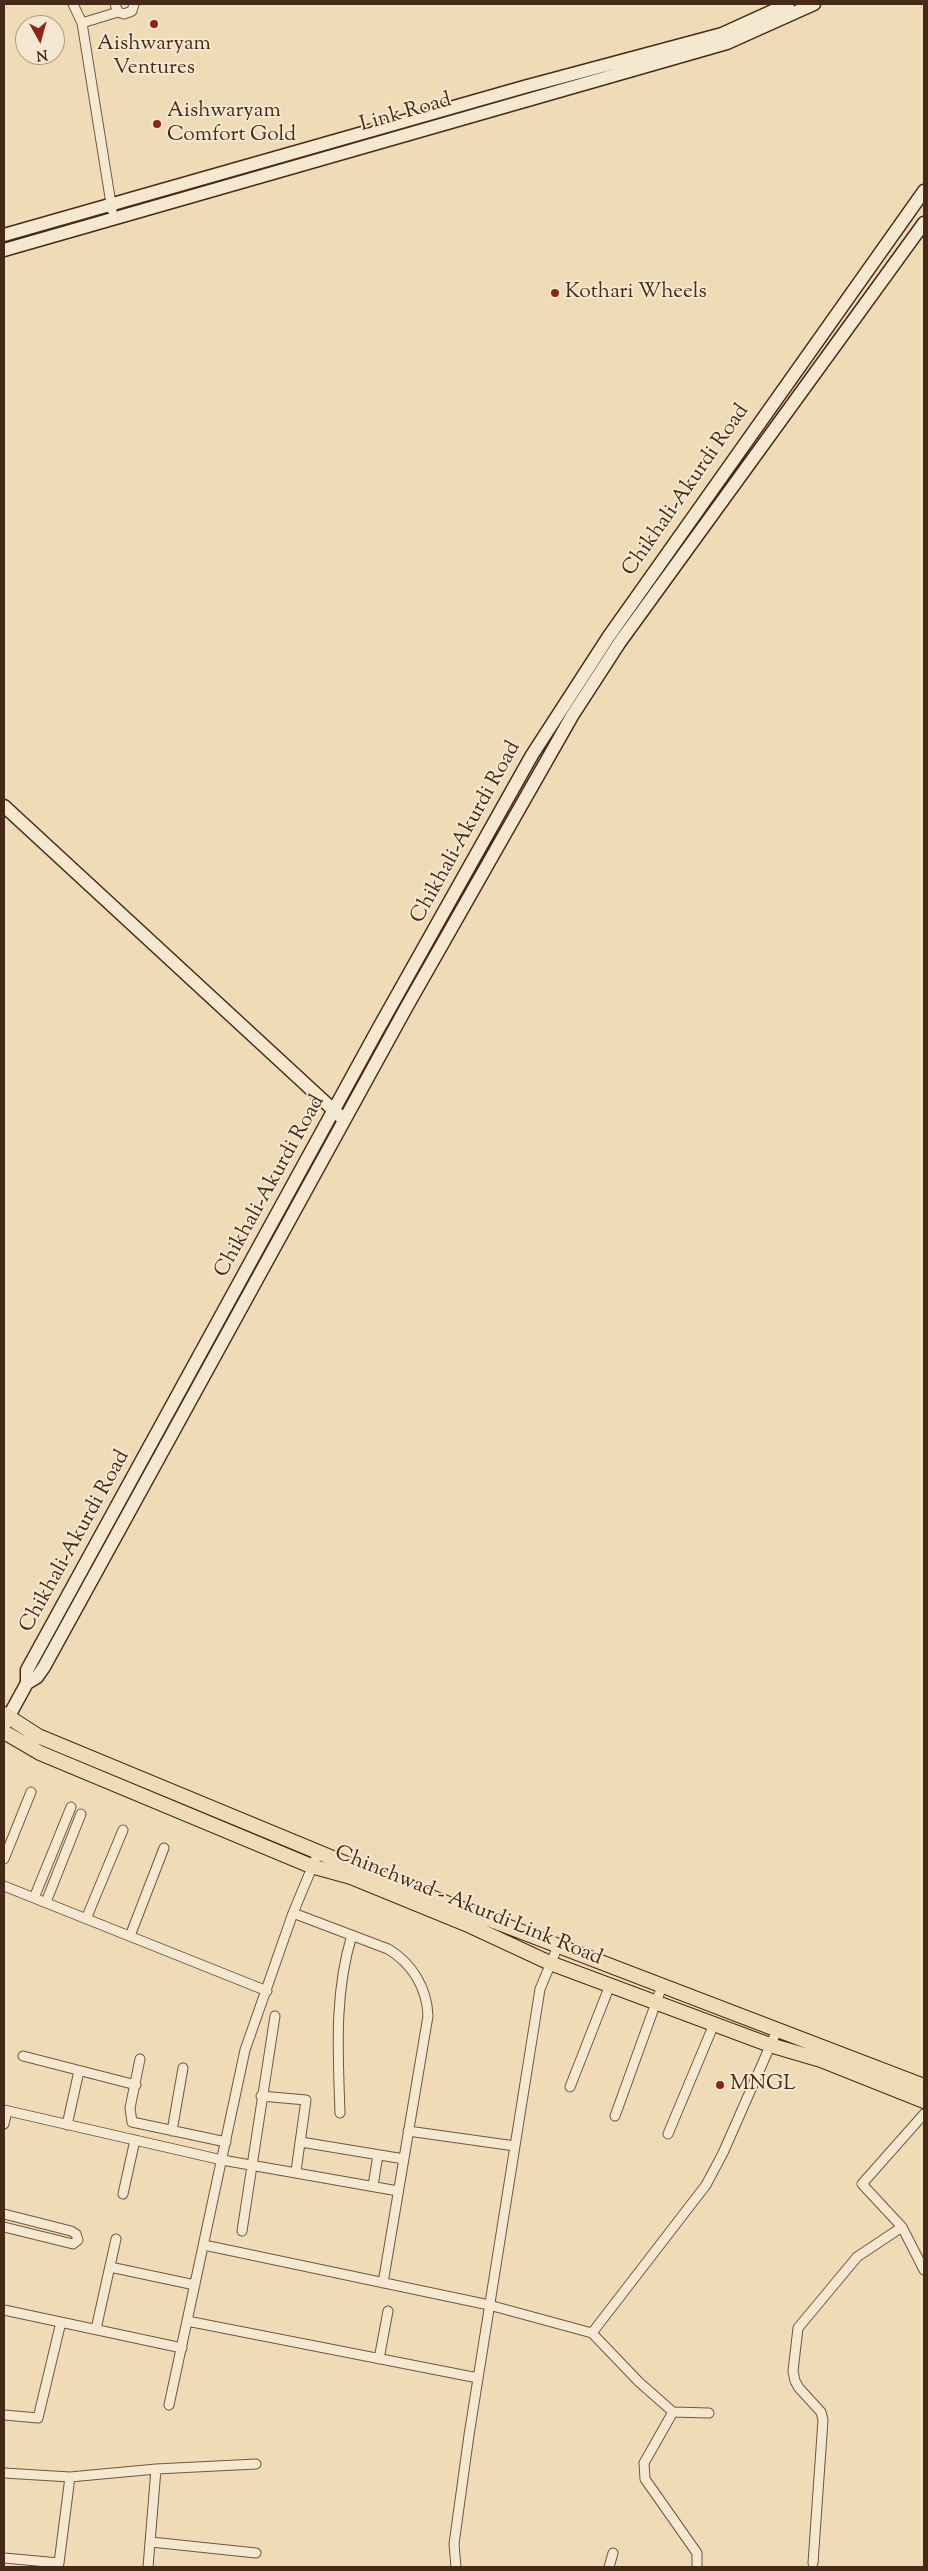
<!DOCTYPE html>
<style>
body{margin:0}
#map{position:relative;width:928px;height:2571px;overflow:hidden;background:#f0dbb7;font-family:"Sorts Mill Goudy",serif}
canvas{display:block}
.frame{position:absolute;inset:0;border:5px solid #472918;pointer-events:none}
.north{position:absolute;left:15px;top:15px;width:50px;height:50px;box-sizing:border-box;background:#f5e8d0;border:1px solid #af9c86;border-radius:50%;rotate:173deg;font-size:14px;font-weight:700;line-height:20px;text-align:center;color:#472918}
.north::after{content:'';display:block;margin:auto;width:18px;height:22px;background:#8f2418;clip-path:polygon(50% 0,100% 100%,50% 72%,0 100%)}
</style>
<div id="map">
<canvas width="928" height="2571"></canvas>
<div class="frame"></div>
<div class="north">N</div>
</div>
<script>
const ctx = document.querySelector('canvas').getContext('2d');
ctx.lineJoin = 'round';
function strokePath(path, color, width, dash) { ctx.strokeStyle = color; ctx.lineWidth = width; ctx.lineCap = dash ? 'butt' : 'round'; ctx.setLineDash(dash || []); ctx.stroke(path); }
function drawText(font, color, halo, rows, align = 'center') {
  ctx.font = font + ' "Sorts Mill Goudy",serif'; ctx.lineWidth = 4; ctx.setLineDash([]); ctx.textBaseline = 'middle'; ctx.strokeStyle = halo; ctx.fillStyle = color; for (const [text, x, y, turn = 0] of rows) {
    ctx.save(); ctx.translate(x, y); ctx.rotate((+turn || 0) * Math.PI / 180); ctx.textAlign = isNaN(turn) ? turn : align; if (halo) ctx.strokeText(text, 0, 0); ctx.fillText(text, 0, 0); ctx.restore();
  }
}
const street = new Path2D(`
 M73,4l9,19
 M115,4l3,8 6,2 8,-3 2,-7
 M112,210l-30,-187 36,-11
 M4,1859l27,-67
 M4,1886l263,105
 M34,1898l37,-91
 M46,1902l35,-88
 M293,1913l95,36c24,14 39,39 40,67l-45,267
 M86,1919l37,-89
 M130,1936l34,-88
 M23,2056l113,29
 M140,2059l-10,49 2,14 94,20
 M570,2087l40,-102
 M261,2096l45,4 -10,71
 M4,2110l218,50 176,31
 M340,2113c-2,-60 -6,-120 12,-178
 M615,2116l47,-130
 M4,2124l3,-13
 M67,2125l12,-54
 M172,2131l11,-63
 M408,2131l107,15
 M668,2134l46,-110
 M301,2142l103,17
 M373,2186l5,-31
 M123,2194l12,-54
 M4,2214l67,17 5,3 2,6 -5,4 -69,-17
 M902,2227l22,43
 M242,2231l33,-215
 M204,2245l285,60 103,28 47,49 34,30 36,1
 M110,2267l85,18
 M4,2310l178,38
 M187,2321l291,57
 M96,2329l20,-90
 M592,2333l114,-148 17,-32 55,-125
 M379,2359l9,-48
 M169,2405l76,-355 48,-137 25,-60
 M673,2412l-29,51 1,16 52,74v14
 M4,2415l34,3 23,-96
 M4,2473l66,4 86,-8 100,-5
 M151,2542l105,11
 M4,2558l55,5 11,-86
 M813,2563l10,-143 -2,-8 -22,-24 -4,-7 -2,-10 5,-43 59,-71 45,-30 -40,-43 62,-70
 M148,2567l8,-98
 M456,2567l-2,-23 15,-109 71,-446 18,-43
 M609,2567l4,-14`);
const secondary = new Path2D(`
 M4,235l520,-148 198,-53 66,-30
 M4,250l723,-207 87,-39
 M4,806l337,311
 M27,1683l10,-6 7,-10 362,-659 166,-292 48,-74 304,-419
 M4,1725l23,-42v-13l350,-639 155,-276 77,-119 315,-445`);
const primary = new Path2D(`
 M4,1714l34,22 338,140 548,210
 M4,1732l36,21 271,113 40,11 115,47 84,39 220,82 51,15 103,41`);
strokePath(street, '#715640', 11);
strokePath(secondary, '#472918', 15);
strokePath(primary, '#472918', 16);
strokePath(street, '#f5e8d0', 9);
strokePath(secondary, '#f5e8d0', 12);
strokePath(primary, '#f0dbb7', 14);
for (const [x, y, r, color] of [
 [154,24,5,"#8f2418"],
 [157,124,5,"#8f2418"],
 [555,293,5,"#8f2418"],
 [720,2085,5,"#8f2418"]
]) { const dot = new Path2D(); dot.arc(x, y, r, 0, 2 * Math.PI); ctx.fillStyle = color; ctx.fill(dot); strokePath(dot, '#f5e8d0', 2); }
drawText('21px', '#472918', '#f5e8d0', [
 ["Aishwaryam",154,45,"center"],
 ["Ventures",154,69,"center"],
 ["Aishwaryam",167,112],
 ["Comfort Gold",167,136],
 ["Kothari Wheels",565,293],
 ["MNGL",730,2085]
], 'left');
drawText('21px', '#472918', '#f5e8d0', [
 ["Link Road",406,114,-16],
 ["Chikhali-Akurdi Road",687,491,-55],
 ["Chikhali-Akurdi Road",467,833,-61],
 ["Chikhali-Akurdi Road",271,1187,-61],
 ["Chikhali-Akurdi Road",76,1542,-61],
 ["Chinchwad - Akurdi Link Road",468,1907,22]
]);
</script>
